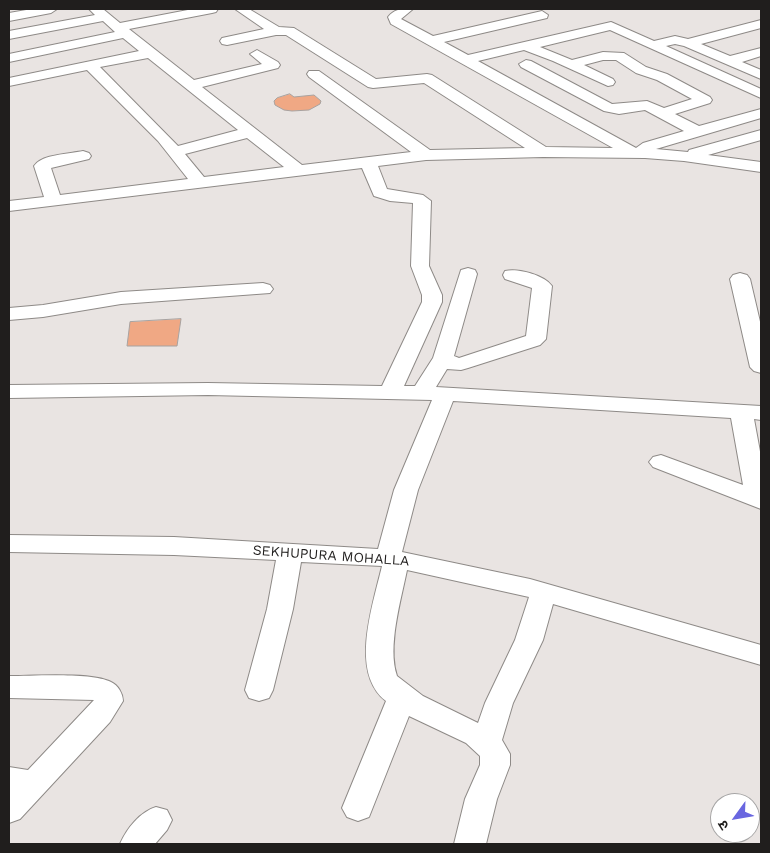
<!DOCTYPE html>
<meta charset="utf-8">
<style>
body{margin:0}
#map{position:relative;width:770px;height:853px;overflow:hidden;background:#e9e4e2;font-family:"Work Sans","Noto Sans Devanagari",sans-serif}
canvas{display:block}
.frame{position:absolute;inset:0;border:10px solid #201e1d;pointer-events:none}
.north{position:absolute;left:710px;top:793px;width:50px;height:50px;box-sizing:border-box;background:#fff;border:1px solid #a6a5a5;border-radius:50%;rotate:238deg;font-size:14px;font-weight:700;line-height:20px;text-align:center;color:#201e1d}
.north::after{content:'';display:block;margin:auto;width:18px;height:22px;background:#6966e0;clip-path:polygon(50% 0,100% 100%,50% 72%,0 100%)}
</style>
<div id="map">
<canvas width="770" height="853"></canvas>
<div class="frame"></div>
<div class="north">उ</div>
</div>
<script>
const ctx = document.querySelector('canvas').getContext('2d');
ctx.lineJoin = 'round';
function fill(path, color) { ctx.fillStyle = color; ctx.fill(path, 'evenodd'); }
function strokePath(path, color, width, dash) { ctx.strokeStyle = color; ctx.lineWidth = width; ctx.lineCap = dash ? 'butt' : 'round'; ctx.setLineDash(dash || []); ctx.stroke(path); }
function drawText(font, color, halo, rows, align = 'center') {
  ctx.font = font + ' "Work Sans",sans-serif'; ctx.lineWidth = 4; ctx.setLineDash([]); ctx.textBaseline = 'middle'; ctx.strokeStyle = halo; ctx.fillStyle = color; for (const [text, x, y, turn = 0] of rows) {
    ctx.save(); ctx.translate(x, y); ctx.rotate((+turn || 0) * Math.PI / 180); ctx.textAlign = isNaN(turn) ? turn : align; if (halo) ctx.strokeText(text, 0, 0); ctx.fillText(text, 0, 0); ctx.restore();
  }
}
const building = new Path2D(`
 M290,94l4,3 20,-2 7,6 -1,3 -11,6 -17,1 -8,-1 -9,-5 -1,-4 3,-3z
 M181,319l-4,27h-50l3,-24z`);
fill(building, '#f0a884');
strokePath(building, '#a7a2a0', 1);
const minor = new Path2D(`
 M32,9h25l-6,4 -42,8v-8z
 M89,9h14l17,14 73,-14h25l-2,3 -4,1 -83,16 65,51 68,-16 -12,-10 7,-4 21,12 2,3 -2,3 -76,19 100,78 109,-13 -102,-75 -2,-3 2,-3h10l111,79 95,-2 -101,-65 -51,5 -5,-1 -82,-52h-10l-49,10 -5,-1 -2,-3 2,-3 42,-9 -29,-20h14l30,18 15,1 82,51 51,-5 5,1 114,72 67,1 -222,-124 -3,-7c7,-9 15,-8 25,-8l-12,10 32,17 109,-25 6,4 -1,3 -103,24 24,13 143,-33 43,19 21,-5 13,3 73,-19v8l-60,16 29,12 31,-8v8l-19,6 19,8v9l-77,-33 -9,-2 -9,2 95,43v9l-151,-68 -70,17 32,13 31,-8 21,1 22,14 21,7 43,23 2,3 -2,3 -35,11 24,12 62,-17v9l-105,31 32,3 1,-2 72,-20v10l-53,15 53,7v10l-77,-11 -39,-3 -102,-1 -117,3 -48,6 9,23 36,6 8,6 -2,65 13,29v7l-38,84h11l18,-28 28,-88 7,-2 7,2 2,4 -23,82 5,2 67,-22 6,-48 -27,-9 -2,-4 2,-4c13,-3 39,4 47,15l-6,53 -6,6 -72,23 -7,2 -14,-1 -11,18 325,19v14l-7,-1 7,38v52l-108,-42 -4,-5 4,-5 8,-2 82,30 -12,-67 -278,-17 -35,89 -16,62 128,27 231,66v20l-208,-61 -10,36 -30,63 -11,37 8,14v11l-13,34 -11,45h-32l11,-45 15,-34v-9l-14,-13 -57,-27 -40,101 -11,4 -11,-4 -5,-9 44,-107c-37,-29 -13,-96 -4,-135l-81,-4 -8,47 -20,81 -4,8 -10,3 -10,-3 -4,-8 22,-81 9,-49 -102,-5 -165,-3v-17l165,2 204,12 16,-59 38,-90 -224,-5 -199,3v-13l199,-2 174,3 40,-84v-7l-11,-29 2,-63 -23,-2 -16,-5 -12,-28 -353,43v-10l35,-4 -10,-31c8,-12 35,-12 49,-15l6,2 2,3 -2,3 -38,9 9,27 128,-16 -30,-38 -71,-71 -78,16v-8l130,-27 -16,-13 -114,24v-8l106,-22 -12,-11 -94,18v-8l86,-16zM524,50l29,11 55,25 5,-1 2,-3 -2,-3 -29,-14 19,-5h13l20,13 21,7 35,19 -28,9 -17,-7 -35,3 -81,-43 -5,-1 -7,4 2,3 83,44 15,3 26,-4 39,21 -41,12 -7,5 -158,-87zM148,58l90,72 -60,16 -78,-79zM247,138l37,29 -80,10 -19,-23zM407,570l122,27 -14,43 -30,63 -7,20 -55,-27 -26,-20c-10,-29 4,-76 10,-106z
 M740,273l7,2 3,4 11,47v47l-7,-2 -4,-4 -20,-88 3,-4z
 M263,283l7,2 3,4 -3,4 -149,11 -78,13 -34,3v-12l34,-3 78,-13z
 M9,676c24,0 83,-4 102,6 7,3 12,12 12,19l-13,21 -90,97 -11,4v-56l19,3 66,-70 -85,-2z
 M156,807l11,3 5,10 -5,10 -12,14h-35c7,-16 20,-32 36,-37z`);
strokePath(minor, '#8e8a87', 2);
fill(minor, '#fff');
drawText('14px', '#201e1d', '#fff', [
 ["SEKHUPURA MOHALLA",331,556,4]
]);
</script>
